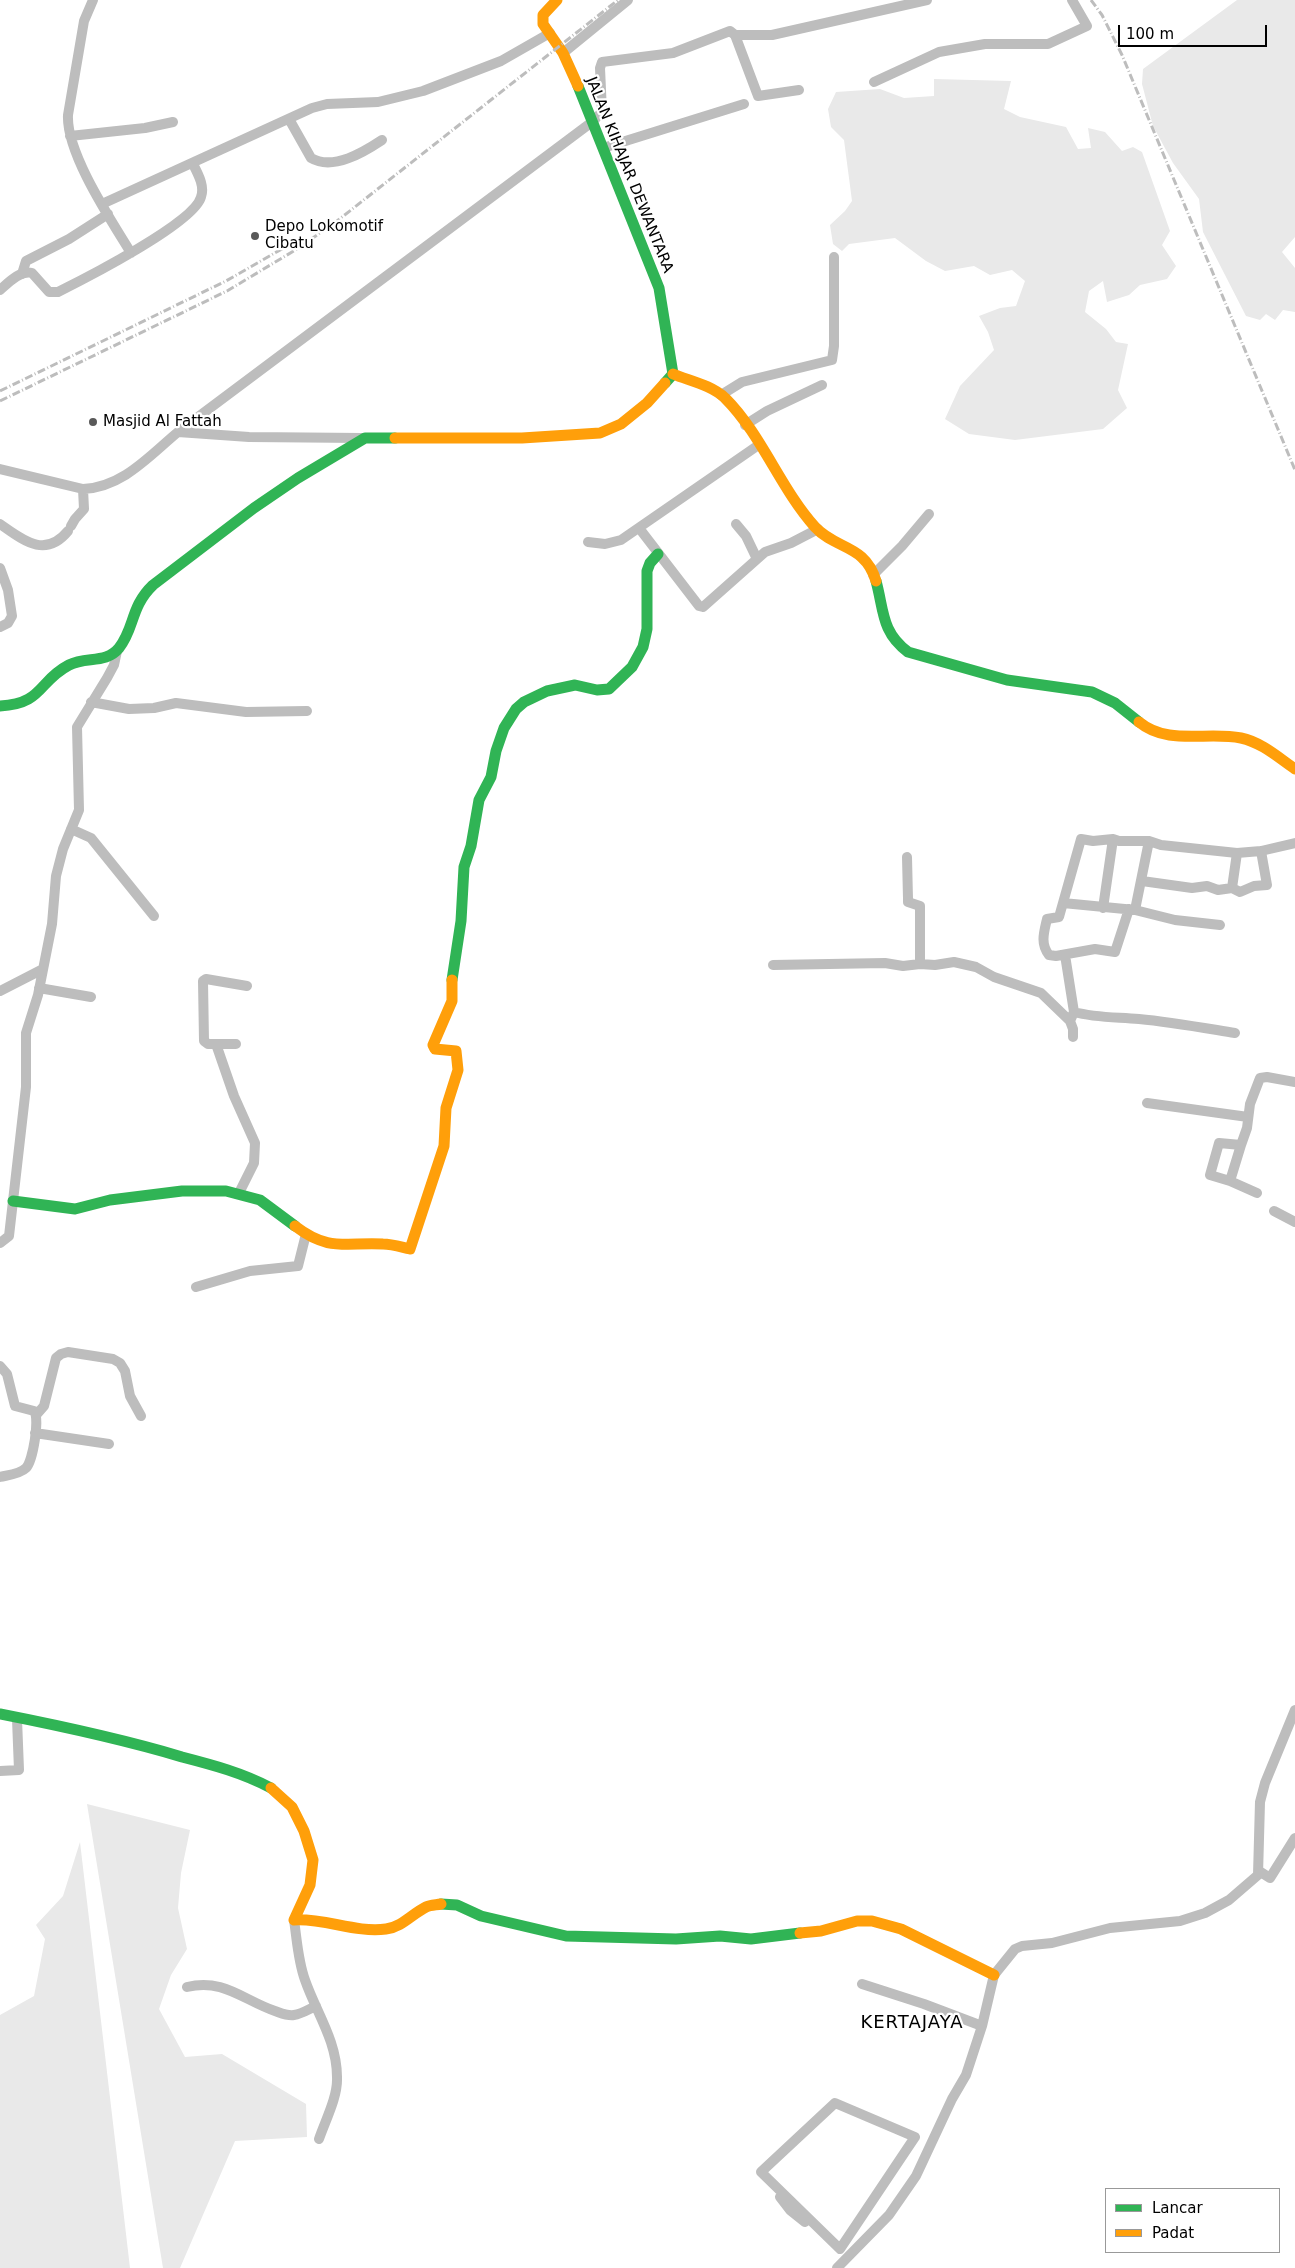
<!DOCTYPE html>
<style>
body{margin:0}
#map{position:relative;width:1295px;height:2268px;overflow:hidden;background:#fff;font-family:"DejaVu Sans",sans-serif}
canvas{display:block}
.legend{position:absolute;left:1105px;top:2188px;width:175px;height:65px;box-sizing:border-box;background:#fff;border:1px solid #999;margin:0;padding:6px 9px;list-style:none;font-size:15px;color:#000}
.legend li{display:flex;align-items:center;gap:10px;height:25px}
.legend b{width:25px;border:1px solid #999}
.scale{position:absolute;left:1118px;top:25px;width:149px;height:22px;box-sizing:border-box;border:2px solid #000;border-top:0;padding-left:6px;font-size:15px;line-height:18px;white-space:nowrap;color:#000;-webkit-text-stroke:4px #fff;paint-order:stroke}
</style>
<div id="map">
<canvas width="1295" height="2268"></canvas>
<ul class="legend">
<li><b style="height:6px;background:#30b455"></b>Lancar</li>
<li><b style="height:6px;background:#ff9f0a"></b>Padat</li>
</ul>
<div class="scale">100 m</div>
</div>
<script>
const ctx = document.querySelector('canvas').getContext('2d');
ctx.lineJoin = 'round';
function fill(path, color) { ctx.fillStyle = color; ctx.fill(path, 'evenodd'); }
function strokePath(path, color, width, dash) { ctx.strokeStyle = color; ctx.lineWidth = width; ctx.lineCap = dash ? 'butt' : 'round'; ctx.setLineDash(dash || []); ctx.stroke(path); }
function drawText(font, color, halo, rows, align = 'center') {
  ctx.font = font + ' "DejaVu Sans",sans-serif'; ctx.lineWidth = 4.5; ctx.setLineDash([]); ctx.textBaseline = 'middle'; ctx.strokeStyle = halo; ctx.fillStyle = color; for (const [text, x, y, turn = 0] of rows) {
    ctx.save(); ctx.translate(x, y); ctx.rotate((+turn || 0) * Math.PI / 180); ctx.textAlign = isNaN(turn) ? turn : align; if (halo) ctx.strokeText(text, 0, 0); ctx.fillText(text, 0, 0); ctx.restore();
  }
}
fill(new Path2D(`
 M1237,0h58v237l-13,15 13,16v44l-12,-2 -8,10 -9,-6 -6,6 -14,-4 -43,-84 -4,-33 -26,-36 -20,-37 -11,-42 1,-15z
 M934,79l77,2 -7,28 16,8 46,10 12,22 13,-1 -3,-20 17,4 17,19 11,-4 9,5 28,79 -8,14 14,21 -9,13 -27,6 -11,10 -22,7 -4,-21 -14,10 -4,21 21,17 10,13 12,2 -10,46 9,18 -24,21 -88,11 -46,-6 -24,-15 15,-33 34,-36 -6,-18 -9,-16 21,-8 16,-2 9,-25 -13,-11 -22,5 -16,-9 -29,5 -19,-10 -31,-23 -46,6 -7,7 -9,-7 -3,-19 15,-14 7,-10 -8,-61 -13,-13 -3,-18 8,-17 44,-3 24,9 30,-2z
 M87,1804l103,26 -9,43 -3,35 9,41 -16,26 -12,34 26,48 37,-3 84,50 1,33 -72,4 -55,127h-17z
 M80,1842l50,426h-130v-253l34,-19 11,-57 -9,-14 27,-29z`), '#e9e9e9');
strokePath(new Path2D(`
 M93,0l-9,21 -16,94c-2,38 43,105 63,138
 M735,35l23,61 41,-6
 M563,53l65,-53
 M874,82l65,-30 46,-8h63l39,-18 -15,-26
 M289,119l22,39c22,13 53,-6 71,-18
 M70,136l75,-8 28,-6
 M603,148l141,-44
 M102,204l210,-96 15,-4 51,-2 45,-11 78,-30 49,-28
 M22,274l4,-13 43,-22 39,-25
 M0,290c8,-7 20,-20 32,-17l17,19h9c28,-14 136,-69 143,-95 4,-11 -3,-23 -8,-33
 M721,395l21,-13 90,-22 2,-14v-89
 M745,425l22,-14 55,-26
 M178,432l71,5 113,1
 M0,469l83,20c40,-2 66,-33 95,-57l414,-310 10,-10 -2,-44 2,-6 71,-9 57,-22 5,4h37l155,-35
 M0,524c23,16 45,35 68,7
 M736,524l10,12 11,23
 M71,526l4,-7 9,-10 -1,-20
 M639,528l60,78 4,1 62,-55 26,-9 27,-14
 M588,542l17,2 16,-4 139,-96
 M0,568l8,22 4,26 -4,7 -8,4
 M873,575l29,-29 27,-32
 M91,702l38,7 25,-1 22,-5 70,9 61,-1
 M71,829l20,9 63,78
 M907,857l1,42v3l12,4v58
 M1142,881l50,7 15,-2 11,4 14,-2 8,4 14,-6 13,-1 -6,-34
 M1232,888l5,-35
 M1063,903l72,7 40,10 45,5
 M1103,908l10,-69
 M1129,909l-14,43 -20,-3 -39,7 -7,-1c-9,-11 -5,-23 -2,-36l12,-2 22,-78 12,2 20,-2 6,2h30l12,4 76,8 24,-2 34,-8
 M1135,910l14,-69
 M1065,955l9,57c22,6 43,5 65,7 32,3 65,9 96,14
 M773,965l112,-2 18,3 17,-2 15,1 19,-3 22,5 18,10 47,16 29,28 4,-9
 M39,988l52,9
 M0,991l43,-22
 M1070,1021l3,8v8
 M216,1044l18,52 21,47 -1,20 -15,30
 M236,1044h-28l-4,-3 -1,-60 3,-2 41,7
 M1147,1103l101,14
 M1241,1145l-11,36 -20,-6 9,-32 22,2 6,-17 3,-24 10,-26 7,-1 28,5
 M1230,1181l27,12
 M1274,1211l21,11
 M0,1243l9,-7 17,-149v-54l12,-38 14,-71 4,-48 7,-27 16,-39 -2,-83 30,-49 7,-13 3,-14
 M196,1287l54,-16 48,-5 8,-32
 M0,1366l7,8 8,32 19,5c6,7 -1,50 -8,57 -6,6 -18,7 -26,9
 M37,1414l7,-8 12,-48 5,-4 7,-2 45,7 7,4 5,8 5,25 11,20
 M35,1433l74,11
 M0,1771l19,-1 -2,-51
 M1259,1871l11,7 25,-40
 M294,1920c3,20 4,41 11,60 11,32 32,61 32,97 1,20 -12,44 -18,62
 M862,1984l62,20 58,22
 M187,1987c36,-9 56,13 88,24 6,2 12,5 19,4 8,-1 15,-6 22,-9
 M835,2103l80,34 -75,112 -79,-77z
 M780,2197l10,13 15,12
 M837,2268l52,-53 27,-39 36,-77 14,-24 16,-49 12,-51 21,-26 7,-3 30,-3 58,-15 70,-7 25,-8 24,-13 29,-25 2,-73 5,-19 30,-73`), '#bdbdbd', 10);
strokePath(new Path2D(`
 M578,86l81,202 14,86 -8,9
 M876,581c8,29 5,51 32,71l99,28 85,12 23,11 24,19
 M0,706c43,-2 38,-25 69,-41 17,-9 37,-1 50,-17 16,-20 11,-41 34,-63l101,-77 44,-30 67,-40h30
 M452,980l9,-59 3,-54 7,-21 8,-46 12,-23 5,-26 8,-23 12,-19 8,-7 23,-11 28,-6 22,5 12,-1 23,-22 11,-20 4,-18v-58l3,-8 8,-9
 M13,1201l62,8 35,-9 72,-9h44l34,9 35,26
 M0,1714c61,12 122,25 182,43 31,8 61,16 89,31
 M441,1904l16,1 24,11 85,20 110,3 44,-3 31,3 49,-6`), '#30b455', 11);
strokePath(new Path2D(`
 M557,0l-14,15v9l20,29 15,33
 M673,374c17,7 38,11 52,24 37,37 55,90 90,129 21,23 50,17 61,54
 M395,438h127l78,-5 21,-9 26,-21 18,-20
 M1139,722c29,24 68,9 102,16 20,4 38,20 54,31
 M295,1226c34,26 50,16 88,18 9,0 18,3 27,5l34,-103 2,-38 12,-38 -2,-19 -21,-2 -2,-4 19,-44v-21
 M271,1788l21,19 12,24 9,29 -3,25 -16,35c31,-2 61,13 92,9 16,-2 26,-15 40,-22 4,-2 10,-2 15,-3
 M800,1933l21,-2 36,-10h15l29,8 93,46`), '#ff9f0a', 11);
strokePath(new Path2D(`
 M1091,0l11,15 20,40 173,415
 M0,391l226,-110 75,-43
 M0,401l227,-110 70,-42 40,-28 281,-221`), '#bdbdbd', 3, [8, 2.5, 1, 2.5]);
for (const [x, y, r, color] of [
 [255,236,5,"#595959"],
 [93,422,5,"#595959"]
]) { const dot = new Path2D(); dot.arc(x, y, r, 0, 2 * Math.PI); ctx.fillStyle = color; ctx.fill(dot); strokePath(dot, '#fff', 2); }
drawText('15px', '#000', '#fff', [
 ["JALAN KIHAJAR DEWANTARA",629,175,68]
]);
drawText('15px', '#000', '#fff', [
 ["Depo Lokomotif",265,227],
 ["Cibatu",265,244],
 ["Masjid Al Fattah",103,422]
], 'left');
ctx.letterSpacing = '1px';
drawText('18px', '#000', '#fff', [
 ["KERTAJAYA",912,2023]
]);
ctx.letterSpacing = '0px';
</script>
